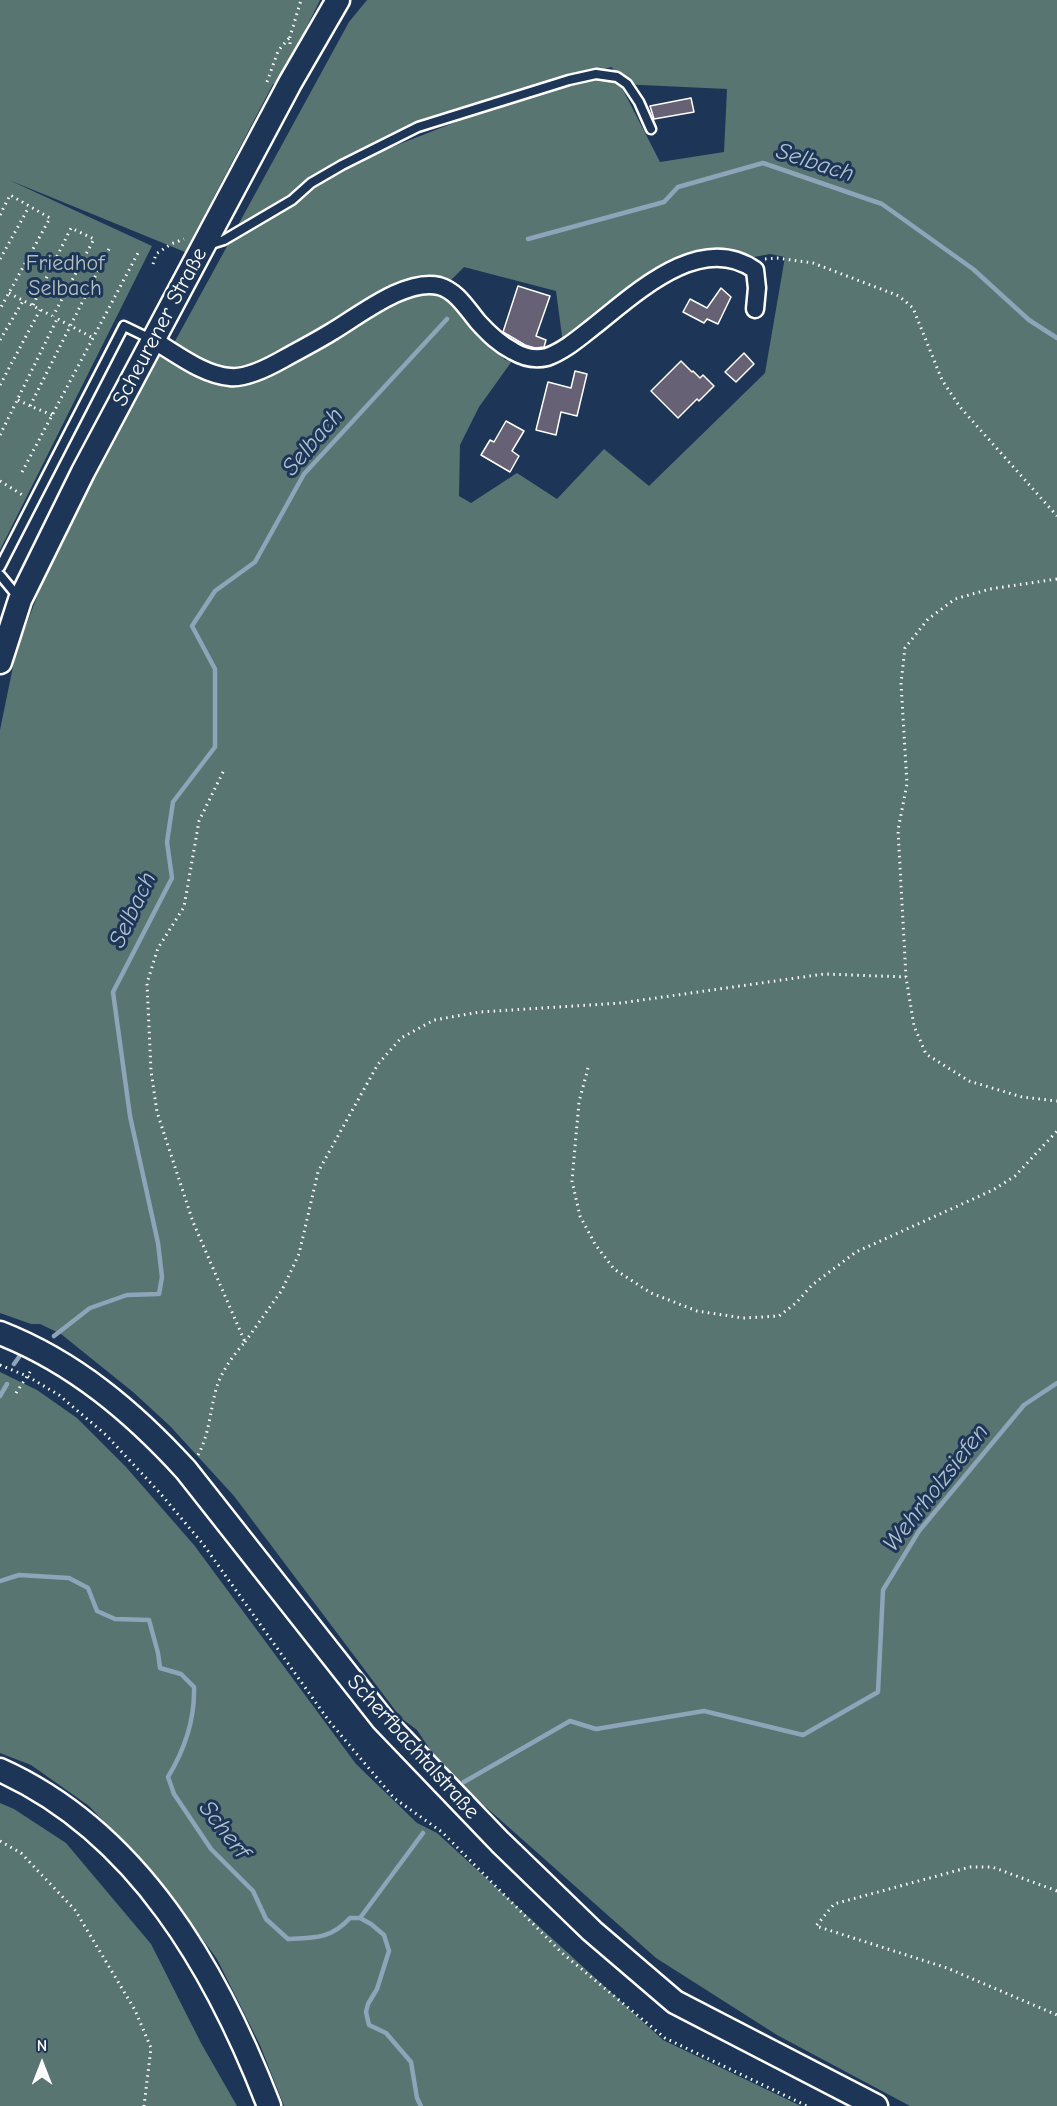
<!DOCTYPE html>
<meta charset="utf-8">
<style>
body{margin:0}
#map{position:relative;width:1057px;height:2106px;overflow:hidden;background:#1d3557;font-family:"Comic Neue",sans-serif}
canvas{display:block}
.north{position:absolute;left:12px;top:2034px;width:60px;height:60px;-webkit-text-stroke:4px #1d3557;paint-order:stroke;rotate:0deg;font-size:16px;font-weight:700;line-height:24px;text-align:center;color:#fff}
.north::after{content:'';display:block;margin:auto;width:21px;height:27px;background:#fff;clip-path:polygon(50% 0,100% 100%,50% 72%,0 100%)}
</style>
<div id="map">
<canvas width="1057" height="2106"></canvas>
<div class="north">N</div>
</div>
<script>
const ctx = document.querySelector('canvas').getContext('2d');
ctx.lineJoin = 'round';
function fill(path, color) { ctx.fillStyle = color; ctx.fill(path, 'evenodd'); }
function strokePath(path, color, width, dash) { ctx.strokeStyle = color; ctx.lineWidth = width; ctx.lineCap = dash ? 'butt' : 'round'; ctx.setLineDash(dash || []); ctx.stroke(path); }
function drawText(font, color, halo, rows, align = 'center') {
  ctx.font = font + ' "Comic Neue",sans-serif'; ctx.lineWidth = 6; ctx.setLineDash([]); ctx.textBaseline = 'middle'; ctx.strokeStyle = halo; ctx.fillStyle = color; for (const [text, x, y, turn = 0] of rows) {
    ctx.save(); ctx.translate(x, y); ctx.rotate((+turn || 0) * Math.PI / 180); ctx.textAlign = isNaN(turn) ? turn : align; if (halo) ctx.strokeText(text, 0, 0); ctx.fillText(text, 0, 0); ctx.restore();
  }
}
fill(new Path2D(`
 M0,0h320l-42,85 -5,-1 -88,168 -176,-72 143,66 -152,304z
 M367,0h690v2106h-147l-133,-71 -121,-77 -213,-189 -26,-39 -16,-12 -167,-222 -64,-70 -37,-34 -72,-58 -21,-10h-9l-31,-11v-583l16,-78 30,-79 63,-130 47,-87 12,-1 33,20 20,6 18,-1 38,-13 125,-70 25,-8 26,9 52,62 7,1 -33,46 -19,38 -1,51 12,7 46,-30 40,26 47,-50 45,37 116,-113 20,-116 -15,-3 -16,3 -6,-3h-29l-31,4 -42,23 -83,62 -7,-52 -92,-24 -15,15h-38l-23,10 -115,67 -27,11 -23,-1 -18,-4 -29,-20 -2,-2 57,-104 120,-76 179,-70 84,-21 -2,-5 -82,20 -185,72 -108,68 112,-205zM620,84l107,5 -3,63 -64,10z
 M0,1372l37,18 40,28 49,49 68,78 162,219 61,59 20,10 226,207 138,66h-517l-24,-61 -43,-86 -57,-78 -71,-75 -58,-41 -31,-12z
 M0,1803l14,6 52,34 85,101 50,99 36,63h-237z`), '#587572');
strokePath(new Path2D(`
 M528,239l136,-37 14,-15 85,-24 119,41 91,65 56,51 28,18
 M54,1336l36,-28 37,-13 32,-1 3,-17 -4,-34 -28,-127 -17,-124 59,-114 -5,-36 6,-40 42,-55v-78l-23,-43 23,-35 40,-29 49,-88 143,-155
 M14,1364l5,-7
 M0,1396l7,-12
 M0,1581l19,-6 50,3 19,10 9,23 18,8 34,1 9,33 2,15 21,6 13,13c1,33 -9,62 -26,90l6,17 37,55 42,42 13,28 22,20c26,-1 43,0 62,-21h10l11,6 13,11 5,16 -12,38 -9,15 -2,8 3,13 17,8 25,29 6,36 4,8
 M464,1782l106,-61 26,8 108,-18 99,24 75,-43 5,-102 36,-59 105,-126 33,-22
 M360,1918l63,-85`), '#8ea4b9', 4.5);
const building = new Path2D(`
 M691,98l3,14 -40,7 -4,-13z
 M518,286l32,10 -14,40 10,4 -2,7 -9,1 -10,-3 -22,-13z
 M721,288l10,9 -13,27 -11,-5 -3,4 -21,-11 7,-13 17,9z
 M744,353l10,11 -18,18 -11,-10z
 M681,361l11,11 1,-1 7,7 3,-3 11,11 -15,15 -2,-2 -19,19 -27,-27z
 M575,371l12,3 -10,42 -16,-4 -5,23 -20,-5 12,-48 23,6z
 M506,421l18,10 -12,20 7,5 -9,16 -29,-17 9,-15 4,2z`);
fill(building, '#666174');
strokePath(building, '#fff', 1.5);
const lane = new Path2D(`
 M208,245l16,-5 68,-40 19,-17 31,-18 76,-38 151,-47 27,-6 21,3 10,7 12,18 12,27
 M0,567l124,-241 29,14
 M0,575l19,23`);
const street = new Path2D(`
 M153,340c24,14 50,35 77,37 17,2 41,-11 55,-19 16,-9 32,-17 48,-27 27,-16 73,-53 106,-45 18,5 28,23 39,36 11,12 21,22 35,29 10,6 22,9 34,6 17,-6 32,-19 46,-30 42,-33 107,-96 162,-57l2,18 -2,21`);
const secondary = new Path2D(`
 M0,662l20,-62 63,-128 207,-389 48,-83
 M0,1333c74,29 133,79 186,137l197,250 117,122 92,89 83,71 201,104
 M0,1770c138,62 217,201 269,336`);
strokePath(lane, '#fff', 13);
strokePath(street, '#fff', 21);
strokePath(secondary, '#fff', 27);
strokePath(new Path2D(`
 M290,44v-7l11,-37
 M267,82l11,-31 12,-14
 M0,215l10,-20 40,23 -50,91
 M0,259l29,-52
 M765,259l12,-1 36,5 86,33 14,12 29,72 18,27 97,109
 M153,264l3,-10 15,-10 13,-5
 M9,293l43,23
 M33,305l38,-77 23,11 -41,77
 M58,319l35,19
 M0,340l23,-39
 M0,385l40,-75
 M18,400l12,6
 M52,415l-22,-9 80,-159
 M0,435l57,-116
 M22,472l116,-219
 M0,481l24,15
 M1057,579l-67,10 -35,10 -27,20 -23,29 -4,35 6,101 -9,46 8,147 8,49 12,28 43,27 53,16 35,4
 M588,1068l-9,34 -7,79 8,35 15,28 19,25 37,24 46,18 46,7 36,-2 17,-13 16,-18 44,-33 137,-62 22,-14 42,-45
 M245,1342l37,-52 17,-36 19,-82 60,-108 23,-26 33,-18 46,-8 141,-9 203,-29 82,3
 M0,1365l27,11 32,19 47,40 54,58 43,51 126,177 65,77 48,34 120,121 103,85 142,68
 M16,1393l16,-24
 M198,1455c12,-22 12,-46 19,-69 5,-15 17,-32 28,-44l-52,-120 -36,-110 -6,-41 -4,-88 11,-35 26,-41 15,-86 25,-51
 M0,1841l21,12 54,57 60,100 16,38 -7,58
 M1057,1891l-65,-24h-22l-136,37 -18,22 131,42 110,47`), '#fff', 3, [1.5, 4.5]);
strokePath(lane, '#1d3557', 8);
strokePath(street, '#1d3557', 16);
strokePath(secondary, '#1d3557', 22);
drawText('22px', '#b4c1c0', '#1d3557', [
 ["Friedhof",65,264],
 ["Selbach",65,289]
]);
drawText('22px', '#fff', '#1d3557', [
 ["Scheurener Straße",160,327,-62],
 ["Scherfbachtalstraße",413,1747,48]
]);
drawText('italic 24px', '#b3c3d0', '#1d3557', [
 ["Selbach",815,163,18],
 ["Selbach",313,442,-50],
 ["Selbach",133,910,-65],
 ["Wehrholzsiefen",936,1488,-52],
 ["Scherf",224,1830,52]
]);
</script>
